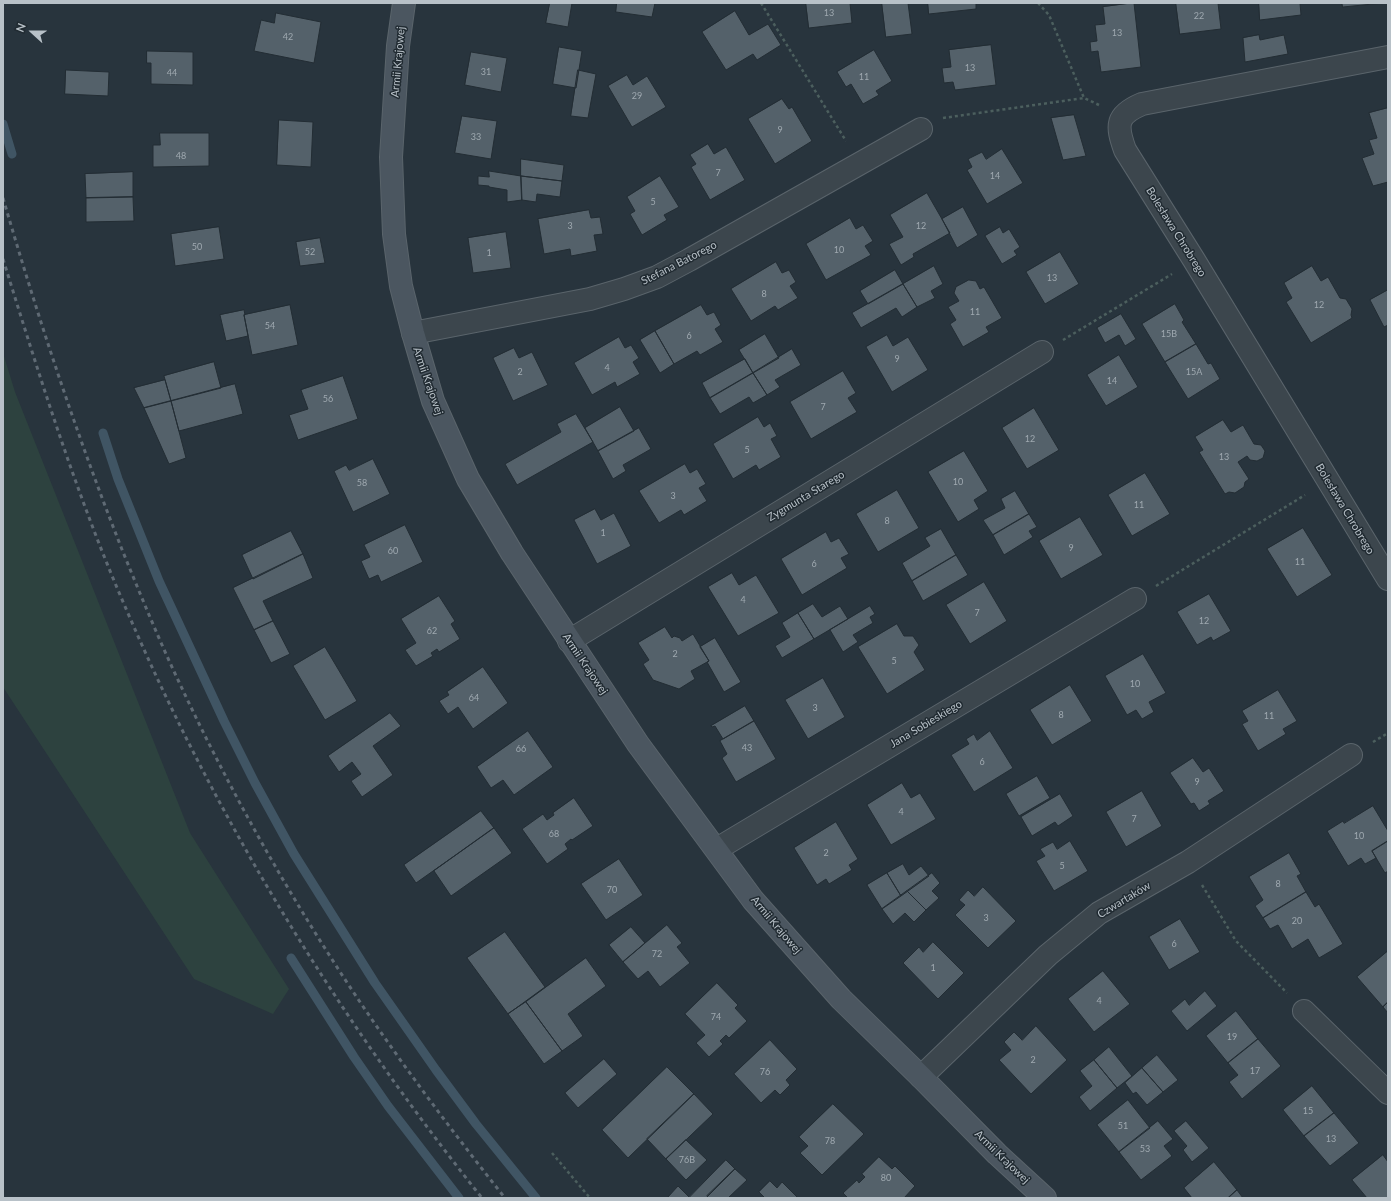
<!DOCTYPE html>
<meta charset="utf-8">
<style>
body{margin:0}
#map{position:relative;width:1391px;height:1201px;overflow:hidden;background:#28343d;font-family:Lato,sans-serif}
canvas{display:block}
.frame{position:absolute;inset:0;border:4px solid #b8c1c8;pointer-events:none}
.north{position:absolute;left:12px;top:12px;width:40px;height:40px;-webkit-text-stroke:3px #212b32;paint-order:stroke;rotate:291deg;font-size:11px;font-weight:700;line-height:16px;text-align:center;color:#b8c1c8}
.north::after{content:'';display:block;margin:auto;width:14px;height:18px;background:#b8c1c8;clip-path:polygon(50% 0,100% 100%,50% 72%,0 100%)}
</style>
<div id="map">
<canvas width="1391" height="1201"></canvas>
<div class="frame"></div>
<div class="north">N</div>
</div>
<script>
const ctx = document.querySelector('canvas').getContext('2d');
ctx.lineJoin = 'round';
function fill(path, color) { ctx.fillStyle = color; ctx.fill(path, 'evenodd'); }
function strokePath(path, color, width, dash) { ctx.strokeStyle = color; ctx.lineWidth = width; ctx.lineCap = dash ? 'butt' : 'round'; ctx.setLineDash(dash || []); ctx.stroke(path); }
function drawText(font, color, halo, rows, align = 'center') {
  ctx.font = font + ' Lato,sans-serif'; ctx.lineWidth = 3; ctx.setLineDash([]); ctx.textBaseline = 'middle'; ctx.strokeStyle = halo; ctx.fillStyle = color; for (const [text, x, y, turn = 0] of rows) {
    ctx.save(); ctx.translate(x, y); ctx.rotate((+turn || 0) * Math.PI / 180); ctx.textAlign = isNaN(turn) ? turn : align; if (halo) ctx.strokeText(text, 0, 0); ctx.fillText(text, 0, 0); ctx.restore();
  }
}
fill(new Path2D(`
 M3,353l12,39 175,441 99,156 -16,25 -79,-35 -191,-292z`), '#2d423f');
strokePath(new Path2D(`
 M3,124l9,30
 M103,433l15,46 41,102 65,140 31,62 39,71 81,129 61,87 40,54 60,74
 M291,958l63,99 34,49 71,92`), '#405564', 9);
const building = new Path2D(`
 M550,3h22l-4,24 -22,-4z
 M617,3h38l-3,14 -36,-5z
 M806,3h44l2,20 -43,5z
 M882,3h26l4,31 -26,3z
 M928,3h48v6l-47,5z
 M1134,3l7,64 -40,5 -3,-21 -7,1 -1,-10 7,-1 -2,-16 10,-1 -2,-17z
 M1176,3h42l3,26 -41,5z
 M1259,3h41l1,12 -41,5z
 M1342,3h41l-40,4z
 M735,11l14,24 19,-11 13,21 -24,15 -4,-6 -27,16 -24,-38z
 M276,13l45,9 -7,41 -60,-12 7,-31 13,3z
 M1259,35l1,5 24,-5 4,19 -43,8 -2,-24z
 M991,45l5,40 -41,5 -2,-8 -9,1 -2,-15 9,-1 -2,-17z
 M559,47l23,4 -6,37 -23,-4z
 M874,50l18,31 -16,10 3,4 -16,9 -12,-20 -5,3 -9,-15z
 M147,51l46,1v33l-42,-1v-21h-4z
 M471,52l36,6 -6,34 -36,-7z
 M66,70l43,2 -1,24 -43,-2z
 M578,70l18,4 -8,44 -17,-2z
 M627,75l6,10 14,-9 19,31 -34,20 -24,-41z
 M782,99l7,10 3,-2 20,34 -37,23 -27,-45z
 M1388,108v74l-15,4 -11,-28 12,-4 -5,-14 8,-2 -8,-25z
 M1074,115l12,41 -23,4 -12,-42z
 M462,116l35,5 -6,38 -36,-6z
 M279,120l34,2 -2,45 -34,-2z
 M160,133h49v33l-56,1v-22h7z
 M708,144l6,10 12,-7 19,33 -35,20 -19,-33 5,-3 -6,-9z
 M1002,149l21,34 -36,21 -20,-34 5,-3 -4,-8 14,-7 4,7z
 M521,159l43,6 -2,16 -41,-5z
 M489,171l32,5 1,24 -15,2v-12l-18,-3v-1l-11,-1v-9l11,1z
 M133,172v25l-47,1 -1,-24z
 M521,176l41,5 -2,16 -23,-3 -1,8 -14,-2z
 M660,176l19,31 -15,8 3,5 -25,15 -12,-21 5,-3 -8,-14z
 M927,193l23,40 -37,21 1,3 -13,8 -12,-21 14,-7 -13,-22z
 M133,197l1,24 -48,1v-24z
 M963,207l15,28 -21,13 -15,-29z
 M589,210l2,8 9,-1 3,17 -9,1 3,16 -26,5 -1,-7 -26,5 -6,-35z
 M850,218l6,11 7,-4 10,16 -8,5 6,9 -45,25 -20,-36z
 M219,227l5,32 -49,7 -4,-32z
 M1000,227l3,6 6,-4 11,18 -6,4 3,4 -15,9 -17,-28z
 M506,232l5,36 -38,5 -5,-35z
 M320,238l5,25 -25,3 -4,-24z
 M1060,252l19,32 -34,20 -19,-32z
 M776,262l6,11 7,-3 7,12 -6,4 8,12 -20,12 -3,-4 -24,15 -20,-32z
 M934,266l9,18 -12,7 4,7 -18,9 -14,-23z
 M1312,266l9,15 7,-4 12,21 6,1 6,10 -1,6 1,3 -41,25 -25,-41 6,-4 -8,-15z
 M895,270l8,14 -35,20 -8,-13z
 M969,280l7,1 4,8 4,-2 18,31 -16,9 3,5 -26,15 -13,-23 6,-4 -8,-13 11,-6 -5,-8 2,-6z
 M903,284l14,23 -15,10 -6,-9 -35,20 -9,-15z
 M1388,290v35l-4,2 -14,-27z
 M1175,304l9,16 -2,2 14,22 -31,18 -23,-38z
 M290,305l8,40 -46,10 -8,-40z
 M701,305l6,10 7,-3 7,13 -6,4 8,13 -23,13 -3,-4 -23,13 -19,-33z
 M244,310l1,5h-1l4,21 -22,5 -6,-26z
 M1121,314l15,25 -11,7 -6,-11 -14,8 -8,-15z
 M655,331l19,33 -14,9 -20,-33z
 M765,334l14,24 -26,15 -14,-23z
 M887,335l6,11 15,-9 20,33 -36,22 -26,-45z
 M619,337l6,11 6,-3 8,13 -6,4 7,12 -23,13 -2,-5 -23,13 -18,-32z
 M1196,344l12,20 3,-1 9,16 -32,20 -23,-37z
 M514,348l5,10 13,-6 16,33 -35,16 -20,-43z
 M792,349l9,16 -26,15 5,7 -13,8 -14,-22z
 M1119,355l19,32 -32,19 -19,-31z
 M745,359l8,14 -43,25 -8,-15z
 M214,362l7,26 -50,13 -7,-25z
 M843,371l13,22 -8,5 9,14 -46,27 -21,-37z
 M753,373l14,22 -14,8 -4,-6 -29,17 -10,-16z
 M343,376l15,43 -60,21 -9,-25 19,-6 -7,-19z
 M165,380l6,21 -27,7 -10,-20z
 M235,384l8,30 -64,17 -8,-30z
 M171,401l15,57 -17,6 -25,-56z
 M620,407l14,24 -36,20 -13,-23z
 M1034,408l25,42 -32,19 -25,-41z
 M576,414l17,28 -76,43 -12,-21 56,-32 -4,-8z
 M758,417l6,10 6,-4 7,13 -6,3 10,18 -22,13 -3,-5 -23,14 -20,-35z
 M1223,420l8,12 12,-7 11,19 7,1 4,6 -2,7 -6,3 -7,-1 -3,-4 -9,6 11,17 -4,3 -1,5 -9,6 -6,-1 -4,2 -26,-42 4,-2 -8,-13z
 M639,428l12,21 -28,16 3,6 -13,8 -15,-28z
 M964,451l24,40 -14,9 5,9 -21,13 -30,-50z
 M373,459l17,35 -37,18 -19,-41 12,-6 3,5z
 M685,464l5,9 7,-4 9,15 -7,4 8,13 -23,14 -3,-5 -22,13 -20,-32z
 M1145,473l25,41 -38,22 -24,-41z
 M897,490l22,38 -41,24 -22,-38z
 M1015,491l14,23 -36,21 -10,-15 22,-12 -4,-9z
 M595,509l6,11 13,-7 17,33 -34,18 -23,-44z
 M1029,514l8,13 -8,4 4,6 -29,18 -11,-20z
 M1080,517l23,38 -42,24 -22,-38z
 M405,525l18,37 -42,20 -3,-7 -9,4 -8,-18 9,-4 -6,-12z
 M1303,528l29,47 -35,22 -30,-48z
 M941,529l15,26 -44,26 -10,-18 28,-17 -5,-8z
 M291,531l12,23 -50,25 -11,-24z
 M826,532l5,10 8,-4 10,16 -8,4 6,10 -45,27 -21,-36z
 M303,554l10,24 -50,23 10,20 -19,9 -21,-42z
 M956,555l12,20 -45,26 -11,-20z
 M732,573l7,12 17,-10 23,38 -41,23 -30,-49z
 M984,582l23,39 -37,23 -24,-39z
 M1209,594l22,37 -18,10 -2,-4 -14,8 -20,-33z
 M439,596l16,25 -4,3 9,15 -21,13 -2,-3 -6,4 2,3 -17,10 -11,-16 11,-7 -15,-24z
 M813,604l9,13 18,-11 8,13 -34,20 -16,-26z
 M870,606l5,8 -5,3 3,6 -20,12 5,7 -15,10 -13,-22z
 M798,613l16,26 -32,19 -7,-12 15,-9 -8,-14z
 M273,621l17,33 -19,9 -17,-33z
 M897,624l7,12h9l6,9 -5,7 11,18 -38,24 -29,-47z
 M665,627l7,11 2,-2 6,2 2,3 11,-7 16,27 -18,10 4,8 -16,10 -26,-9 -10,-16 6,-4 -11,-17z
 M715,638l26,44 -17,10 -17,-30 2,-1 -9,-14z
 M325,647l32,54 -32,19 -32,-54z
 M1143,654l23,39 -17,9 5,10 -12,7 -6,-9 -9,5 -22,-39z
 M483,667l25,36 -35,26 -15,-22 -10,7 -9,-13 10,-6 -2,-3z
 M823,678l22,39 -37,22 -23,-39z
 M1070,685l22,36 -40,24 -22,-35z
 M1278,690l19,31 -14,8 3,5 -28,17 -16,-27 6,-3 -6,-10z
 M745,706l9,15 -31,18 -8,-13 -3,1 -1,-1z
 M390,713l11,13 -28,20 20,29 -31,22 -11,-16 10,-7 -9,-12 -13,10 -11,-16z
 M754,721l22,38 -40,23 -14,-24 5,-4 -7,-13z
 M528,731l25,36 -39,28 -11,-15 -12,8 -14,-21z
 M990,731l23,37 -39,24 -23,-37 18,-11 -3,-5 8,-5 3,6z
 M1193,758l10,14 6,-4 15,23 -16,10 2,3 -11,7 -5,-8 -3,1 -21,-31z
 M1037,776l13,22 -31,18 -13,-22z
 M902,783l9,15 9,-5 16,26 -45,26 -24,-40z
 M1142,791l20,35 -36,21 -20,-35z
 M1060,794l13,22 -15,10 -3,-4 -23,14 -11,-19z
 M574,798l19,28 -21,14 -1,-1 -6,5 3,5 -21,15 -25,-35 21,-15 4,6 7,-5 -1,-2z
 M1373,806l15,25v10l-16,10 4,7 -11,6 -4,-6 -13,8 -21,-35 16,-10 1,2z
 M481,811l13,17 -78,55 -12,-18z
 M836,822l22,37 -9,6 3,5 -23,14 -3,-5 -9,6 -23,-37z
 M494,828l18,25 -61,43 -17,-25z
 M1070,841l18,30 -34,20 -18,-30 9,-5 -5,-7 13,-7 4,7z
 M1388,841v30l-3,2 -13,-22z
 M1289,853l12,21 -4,2 9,16 -43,26 -8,-12 8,-6 -14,-23z
 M619,859l24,36 -37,25 -25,-36z
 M903,864l6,11 12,-9 8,10 -28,20 -14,-23z
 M887,873l14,23 -19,13 -15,-24z
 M932,873l8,10 -8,8 7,7 -13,12 -19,-19z
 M983,887l33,34 -28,27 -33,-33 10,-10 -6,-5 9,-10 6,6z
 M907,891l19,19 -12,12 -9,-9 -12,11 -11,-15z
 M1306,892l9,15 4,-3 24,40 -24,14 -11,-19 -16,10 -14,-24 -8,4 -7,-11z
 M1180,919l20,33 -31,18 -20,-33z
 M667,925l15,18 -5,4 13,16 -30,24 -12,-16 -10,8 -15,-17z
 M631,927l14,16 -22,19 -14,-17z
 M505,932l40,55 -37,27 -41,-56z
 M933,942l31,31 -26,26 -35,-36 16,-16 4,5z
 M1388,951v51l-5,5 -26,-30z
 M586,958l20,28 -38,28 15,22 -21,15 -36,-49z
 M1103,971l27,33 -36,28 -26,-33z
 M717,983l21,22 -3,3 12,13 -18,17 -3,-3 -6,6 3,3 -14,13 -13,-14 9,-8 -20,-21z
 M1205,991l12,15 -30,25 -16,-20 14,-12 4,6z
 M526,1002l36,49 -18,13 -36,-50z
 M1388,1002v11l-5,-6z
 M1236,1011l22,28 -30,24 -22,-27z
 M1036,1026l31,34 -36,34 -32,-34 12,-10 -7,-8 10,-10 8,8z
 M1258,1039l23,27 -39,33 -13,-17 9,-7 -10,-12z
 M770,1040l27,29 -11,11 4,5 -10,10 -5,-5 -14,13 -27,-29z
 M1109,1047l23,29 -15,12 -23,-28z
 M1157,1055l21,25 -15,12 -21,-24z
 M604,1059l13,15 -39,34 -13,-15z
 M1094,1060l23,28 -27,23 -11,-14 13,-11 -12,-15z
 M667,1067l27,27 -66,64 -26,-28z
 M1142,1068l21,24 -16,13 -11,-13 -3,2 -8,-11z
 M1312,1086l22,27 -30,23 -21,-26z
 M694,1094l19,20 -47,45 -19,-20z
 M1128,1100l22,28 -31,24 -22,-27z
 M833,1104l31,30 -42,41 -22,-22 8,-7 -9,-9z
 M1334,1113l25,30 -29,23 -26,-30z
 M1158,1121l15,18 -9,7 8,10 -31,24 -22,-28z
 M1186,1121l23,27 -17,14 -9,-12 4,-4 -13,-15z
 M686,1140l21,20 -21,20 -20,-21z
 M1383,1155l5,7v36h-21l-15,-18z
 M879,1157l13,12 3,-3 20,20 -11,12h-56l-5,-5 14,-13 2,3 6,-6 -3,-3z
 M726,1160l9,9 -29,29h-37l-1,-1 10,-11 11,11z
 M1214,1162l23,28 -9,8h-36l-8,-10z
 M735,1169l12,11 -19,18h-19l-2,-2z
 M770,1181l7,7 5,-6 16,16h-33l-6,-6z
 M1237,1190l6,8h-15z`);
fill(building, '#54616a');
strokePath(building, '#232d34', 1);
const street = new Path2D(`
 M1388,57l-246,47c-26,11 -26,21 -17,46l69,110 194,319
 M413,333l177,-34 34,-10 33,-12 32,-17 232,-131
 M569,641l473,-289
 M717,849l418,-250
 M1304,1011l84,82
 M921,1077l127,-122 51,-42 89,-51 163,-107`);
const secondary = new Path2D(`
 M404,3l-6,43 -7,111 3,77 7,52 12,47 20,68 35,78 44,74 126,191 115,156 88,99 80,78 76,77 48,44`);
strokePath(street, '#5a646b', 24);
strokePath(secondary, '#5a646b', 24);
strokePath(new Path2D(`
 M761,3l85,138
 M1038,3l11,12 35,83
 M943,118l141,-20 15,7
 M1063,340l109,-66
 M1156,586l149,-91
 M1373,742l15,-9
 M1202,885l34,56 51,52
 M552,1153l38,45`), '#4c5f5e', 2.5, [3, 3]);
strokePath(street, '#3c464d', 22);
strokePath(secondary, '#4b5660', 22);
strokePath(new Path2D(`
 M3,198c35,120 74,238 120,354 18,44 36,88 56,130 52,111 113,219 181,320 46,68 95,133 145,196
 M3,259c37,119 74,238 124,352 91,211 212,408 355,587`), '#5f6a74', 3, [4, 4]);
drawText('9px', '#9fa9b0', null, [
 ["13",829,13],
 ["22",1199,16],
 ["13",1117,33],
 ["42",288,37],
 ["13",970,68],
 ["31",486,72],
 ["44",172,73],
 ["11",864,77],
 ["29",637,96],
 ["9",780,130],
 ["33",476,137],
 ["48",181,156],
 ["7",718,173],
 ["14",995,176],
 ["5",653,202],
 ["3",570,226],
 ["12",921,226],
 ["50",197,247],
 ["10",839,250],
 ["52",310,252],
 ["1",489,253],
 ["13",1052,278],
 ["8",764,294],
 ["12",1319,305],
 ["11",975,312],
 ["54",270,326],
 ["15B",1169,334],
 ["6",689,336],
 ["9",897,359],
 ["4",607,368],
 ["2",520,372],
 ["15A",1194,372],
 ["14",1112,381],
 ["56",328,399],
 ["7",823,407],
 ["12",1030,439],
 ["5",747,450],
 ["13",1224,457],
 ["10",958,482],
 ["58",362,483],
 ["3",673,496],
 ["11",1139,505],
 ["8",887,521],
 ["1",603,533],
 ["9",1071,548],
 ["60",393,551],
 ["11",1300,562],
 ["6",814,564],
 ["4",743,600],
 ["7",977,613],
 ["12",1204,621],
 ["62",432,631],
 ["2",675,654],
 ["5",894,661],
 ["10",1135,684],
 ["64",474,698],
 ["3",815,708],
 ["8",1061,715],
 ["11",1269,716],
 ["43",747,748],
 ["66",521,749],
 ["6",982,762],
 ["9",1197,782],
 ["4",901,812],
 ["7",1134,819],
 ["68",554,834],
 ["10",1359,836],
 ["2",826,853],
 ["5",1062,866],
 ["8",1278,884],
 ["70",612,890],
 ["3",986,918],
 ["20",1297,921],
 ["6",1174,944],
 ["72",657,954],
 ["1",933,968],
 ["4",1099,1001],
 ["74",716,1017],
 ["19",1232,1037],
 ["2",1033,1060],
 ["17",1255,1071],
 ["76",765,1072],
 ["15",1308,1111],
 ["51",1123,1126],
 ["13",1331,1139],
 ["78",830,1141],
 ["53",1145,1149],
 ["76B",687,1160],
 ["80",886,1178]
]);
drawText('11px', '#b8c1c8', '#212b32', [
 ["Armii Krajowej",398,62,-85],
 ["Bolesława Chrobrego",1176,232,58],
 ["Stefana Batorego",679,263,-27],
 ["Armii Krajowej",428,381,71],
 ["Zygmunta Starego",806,496,-31],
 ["Bolesława Chrobrego",1345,509,59],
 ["Armii Krajowej",585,664,56],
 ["Jana Sobieskiego",926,724,-31],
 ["Czwartaków",1124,900,-31],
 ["Armii Krajowej",776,925,50],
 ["Armii Krajowej",1002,1157,44]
]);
</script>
